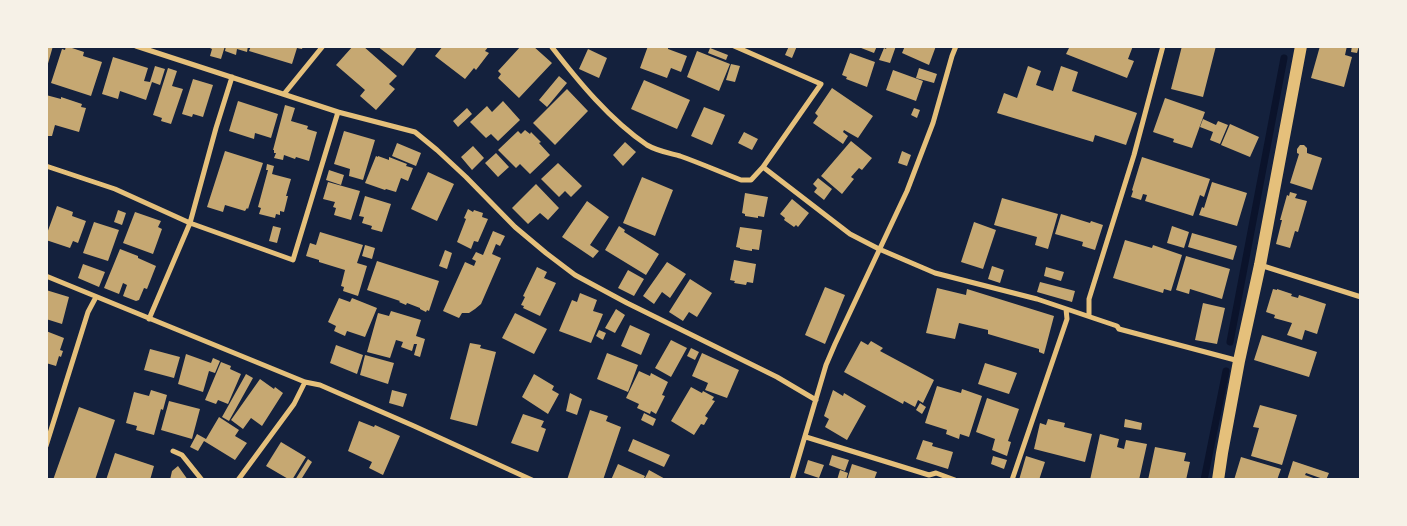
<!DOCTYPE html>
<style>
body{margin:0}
#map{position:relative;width:1407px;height:526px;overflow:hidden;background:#14213d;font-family:Rubik,sans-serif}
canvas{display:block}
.frame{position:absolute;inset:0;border:48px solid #f6f1e7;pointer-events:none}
</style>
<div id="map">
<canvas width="1407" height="526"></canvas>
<div class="frame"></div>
</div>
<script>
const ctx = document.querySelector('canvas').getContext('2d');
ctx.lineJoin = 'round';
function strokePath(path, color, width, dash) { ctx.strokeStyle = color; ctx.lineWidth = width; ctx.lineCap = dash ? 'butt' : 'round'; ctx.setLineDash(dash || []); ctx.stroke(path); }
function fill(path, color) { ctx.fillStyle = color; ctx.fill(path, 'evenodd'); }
strokePath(new Path2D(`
 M1230,342l54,-284
 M1204,480l22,-109`), '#0b132b', 7);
fill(new Path2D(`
 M46,46h7l-6,21 -1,-1z
 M66,46l18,6 -1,4 19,6 -11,34 -40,-13 11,-34 3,1z
 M206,46h19l-4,13 -11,-3 2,-7z
 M226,46h22l-1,6 -10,-3 -1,6 -11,-4z
 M251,46h52l-1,3 -5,-1 -5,16 -43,-13z
 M353,46h10l34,30 -8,8 6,5 -19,21 -16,-14 5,-6 -29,-25z
 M377,46h41l-15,20z
 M443,46h46l-4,5 4,2 -13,17 -2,-2 -9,11 -30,-23z
 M521,46l2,2 1,-2h9l19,17 -33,35 -21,-20 3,-4 -3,-3z
 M648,46h20v3l19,7 -6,16 -10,-4 -4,10 -27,-10z
 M789,46h8l-5,12 -7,-3z
 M856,46h21l-3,7z
 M887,46h9l-6,17 -11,-3 5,-12 2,1z
 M905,46h31l-7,19 -27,-12z
 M1070,46h63l-5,13 6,2 -7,17 -61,-24z
 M1182,46h34l-13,51 -32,-8z
 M1320,46h27l-2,9 7,2 -8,30 -33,-9z
 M1352,46h7l-2,7 -6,-1z
 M710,48l18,7 -2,5 -18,-7z
 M588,49l19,9 -8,20 -20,-9z
 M697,51l33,13 -11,27 -32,-14z
 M850,53l25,9 -8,25 -21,-8 1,-2 -5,-2z
 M113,57l35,11 -4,13 6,1 5,-16 10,3 -5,16 -8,-3 -6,18 -26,-9 -2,8 -16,-5z
 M731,64l9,2 -5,16 -9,-2z
 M1028,66l13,5 -5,14 17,6 8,-25 17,6 -6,19 65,22 -11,32 -31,-10 -2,7 -96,-29 7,-20 13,5z
 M168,68l9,3 -5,15 11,3 -12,35 -10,-3 1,-3 -9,-3z
 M919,68l18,6 -3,9 -18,-5z
 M893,70l30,11 -7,20 -30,-11z
 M559,76l8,7 -20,24 -8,-7z
 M193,79l20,6 -10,32 -10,-3 -1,3 -10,-3z
 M644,80l46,20 -13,29 -46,-20z
 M832,88l41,28 -15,22 -14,-8 -1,2 5,4 -5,8 -30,-21 5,-7 -3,-3z
 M567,89l21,22 -33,34 -22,-22z
 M46,95l15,4v-2l21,7 -1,3 5,1 -7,24 -24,-7 -3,11h-6z
 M1165,98l40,14 -13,36 -19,-6 1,-3 -21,-7z
 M238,101l40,13 -7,24 -16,-5 -1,6 -25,-8z
 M503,101l17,19 -22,21 -7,-7 -5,4 -16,-16 17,-16 5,6z
 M285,105l10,3 -4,13 17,5 -1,3 10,3 -8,29 -13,-4 -1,2 -11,-4 -1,5 -9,-2 2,-5h-2v-3h-1z
 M704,107l21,8 -13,30 -21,-9z
 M467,108l5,6 -14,13 -5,-6z
 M914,108l6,2 -3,8 -6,-3z
 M1203,119l13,6 2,-4 10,4 -8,19 -10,-4 3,-8 -13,-5z
 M1230,124l29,13 -9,20 -29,-12z
 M525,130l5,4 1,-2 10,10 -2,1 11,12 -20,19 -10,-10 -4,4 -18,-18 20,-19 3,3z
 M344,131l31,9 -12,40 -14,-4 1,-7 -16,-5z
 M744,132l14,7 -6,11 -14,-7z
 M851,141l21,17 -10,12 -3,-2 -8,9 3,2 -12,15 -21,-18z
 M625,142l11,10 -13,14 -10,-11z
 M397,143l24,10 -5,13 -24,-10z
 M1300,145h4l3,3v5l15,5 -10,32 -22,-7 9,-29 -2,-1v-4z
 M473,146l11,12 -12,12 -11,-13z
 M225,151l38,12 -15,46 -1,-1 -2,3 -20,-6 -2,7 -16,-5z
 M902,151l9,4 -4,11 -9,-3z
 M496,153l13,14 -11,10 -13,-14z
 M376,156l2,1v-1l11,4v-3l18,7 -1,2 7,2 -5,13 -7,-3 -5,14 -10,-3 -1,1 -20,-7z
 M1142,157l68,22 -6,18 -4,-2 -7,21 -48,-15 2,-6 -4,-1 -2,6 -10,-3 2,-6 -1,-1z
 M558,163l24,23 -11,11 -6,-6 -6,6 -18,-18z
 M267,164l7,2 -2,8 19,5 -5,17h2l-4,16 -4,-1v4l-4,-1 -1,4 -16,-4 2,-6 -3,-1 10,-37h-2z
 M329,170l15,5 -3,10 -15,-5z
 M428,172l26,12 -17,37 -26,-12z
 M642,177l31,13 -18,46 -32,-13z
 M818,178l14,11 -8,11 -10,-8 3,-4 -4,-4z
 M328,182l32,9 -9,29 -17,-5 2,-7 -3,-1 2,-5 -12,-3z
 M1212,182l35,11 -10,33 -38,-11 3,-8 2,1z
 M536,184l23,24 -11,12 -8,-7 -12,11 -16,-16z
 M1290,192l7,2 -2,4 12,3 -9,31 -3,-1 -5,17 -14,-4 6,-24h-2l7,-25 2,1z
 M745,193l23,4 -4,20 -6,-1v2l-13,-2v-2l-3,-1z
 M365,196l26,8 -9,28 -11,-3 1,-3 -10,-3 2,-6 -5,-1z
 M1002,198l56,16 -10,35 -13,-4 2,-8 -43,-12z
 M792,199l17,14 -11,14 -2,-2 -2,2 -10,-7 1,-2 -5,-4z
 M587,201l22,16 -19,28 9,6 -6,7 -31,-21z
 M57,206l16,6 -1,4 14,5 -8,22 -5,-2 -3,7 -24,-8v-4z
 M468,209l5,3 1,-2 9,3 -1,4 6,2 -10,23 -4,-1 -3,8 -14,-7 9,-23 -2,-1z
 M118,210l8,3 -4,12 -8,-3z
 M135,212l26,9 -3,6 4,2 -9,25 -30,-11z
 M1061,214l29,9 1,-2 12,4 -8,25 -13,-4 1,-4 -28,-8z
 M94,222l25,8 -11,31 -25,-8z
 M974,222l22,8 -13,39 -22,-7z
 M273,226l8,2 -4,15 -8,-2z
 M619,226l6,4 -1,2 35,22 -13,21 -41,-25z
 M1172,226l17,6 -5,16 -17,-5z
 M740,227l22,3 -3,20 -7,-1v2l-12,-2v-1l-4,-1z
 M493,231l12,5 -5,10 -4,-2 -4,10 9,4 -20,46 -6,5 -6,4h-7l-3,5 -16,-7 22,-49 9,4 2,-5 -4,-2 4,-7 7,3z
 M320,232l43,13 -6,18 10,3 -9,30 -15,-5 1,-4 -3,-1 4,-16 -26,-8v-2l-13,-4 4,-13 6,2z
 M1192,233l45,13 -4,14 -45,-13z
 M1125,240l27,8 1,-3 29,10 -11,36 -7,-2 -1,4 -50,-15z
 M365,245l10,3 -3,11 -10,-3z
 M120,249l18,7v2l18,8 -9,23 -3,-1 -5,12 -3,1 -13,-5 4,-11 -4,-2 -4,11 -15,-6z
 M445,250l7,3 -5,16 -8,-3z
 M1186,256l44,13 -8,30 -32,-10 -1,5 -13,-4z
 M734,260l22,4 -3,19 -6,-1 -1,3 -12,-2 1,-2 -5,-1z
 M377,261l62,20 -10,30 -2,-1 -1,2 -6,-3v-1l-13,-5 -1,2 -7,-3 1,-1 -33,-11z
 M667,262l19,12 -16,24 -8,-6 -8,12 -11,-8z
 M83,264l22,8 -6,15 -21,-9z
 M992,266l12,4 -4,13 -12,-4z
 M537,267l10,5 -3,6 12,5 -16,33 -17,-8 1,-2 -3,-1 4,-8 -2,-1z
 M1046,267l18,5 -3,9 -17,-5z
 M628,270l16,9 -10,17 -16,-8z
 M690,279l22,14 -15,24 -8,-5 -6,9 -14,-9z
 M1040,282l35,9 -3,11 -35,-10z
 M825,287l20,8 -20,49 -20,-9z
 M937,288l29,7 1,-6 87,27 -10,38 -5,-2v-3l-51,-15v-4l-29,-7 -4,16 -29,-6z
 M1273,289l4,1v-1l15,5 -1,2 7,2 1,-3 27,9 -9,30 -12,-4 -3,10 -15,-5 5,-12 -18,-5 1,-3 -9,-3z
 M46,290l23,7 -7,27 -16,-5z
 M580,293l17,7 -4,11 10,3 -12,29 -32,-12 13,-31 5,2z
 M339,298l11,4 2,-4 25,10 -12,29 -18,-6 -2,5 -11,-5 2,-5 -8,-4z
 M1203,303l22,5 -8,36 -22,-4z
 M616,309l9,6 -10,18 -10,-5z
 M391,311l30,9 -5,16 9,3 -5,18 -6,-2 3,-11h-3l-2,7 -11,-4 2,-5 -7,-2 -6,18 -23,-6 11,-39 11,3z
 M515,313l32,16 -13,25 -32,-16z
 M630,325l20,9 -9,21 -20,-9z
 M599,330l7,3 -3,7 -7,-4z
 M46,331l18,7 -4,12 3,1 -2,6 -2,-1 -3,10 -10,-3z
 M1262,335l55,17 -8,25 -55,-17z
 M671,340l16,8 -16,29 -16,-9z
 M861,341l7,4 3,-4 12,7 -3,3 54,29 -11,23 -5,-3 -3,7 -11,-6 -1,3 -59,-32z
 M470,343l11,2 -1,3 16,4 -19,74 -27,-7z
 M336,345l27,10 -6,19 -27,-11z
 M691,348l8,4 -4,8 -8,-4z
 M150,349l30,8 -6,21 -30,-8z
 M607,353l31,12 -10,27 -31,-13z
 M702,353l37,17 -12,28 -22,-8 3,-7 -16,-7z
 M186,354l25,9 2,-5 7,3 -5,12 -6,-2 -6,21 -25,-8z
 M365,355l29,8 -6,21 -28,-9z
 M221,362l10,4 -1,3 11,5 -13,30 -10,-4 -2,4 -11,-4z
 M985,363l32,10 -8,21 -31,-10z
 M639,371l11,5 1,-3 17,9 -6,13 3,1 -9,18 -5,-3 -1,3 -13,-6 2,-4 -13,-6z
 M246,374l7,4 -24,43 -7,-4z
 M534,374l20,12 -2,4 7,4 -11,20 -26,-17z
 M260,379l14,10 1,-2 8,6 -21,33 -11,-8 -8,11 -12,-9z
 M937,386l24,7 1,-4 20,7 -13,41 -9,-3 -1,5 -13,-5 1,-4 -22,-7z
 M691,387l11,6 1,-2 11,6 -2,3 3,1 -10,15 3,2 -4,7 -3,-1 -7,11 -23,-14z
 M151,390l16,5 -4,15 -2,-1 -7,26 -18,-5 1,-4 -11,-3 8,-31 15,4z
 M392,390l15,4 -4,13 -14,-4z
 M833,390l10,6 1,-3 22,13 -19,34 -22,-13 4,-8 -5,-3z
 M570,393l12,6 -5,16 -11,-4z
 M987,398l32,11 -11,32 3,1 -4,14 -15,-6 3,-11 -19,-7z
 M169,401l31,8 -8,30 -31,-9z
 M920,403l6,4 -4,7 -6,-4z
 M1260,405l37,10 -15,50 -31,-9 8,-28 -6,-1z
 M79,407l36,13 -20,60h-42z
 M590,410l18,6 -2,5 15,6 -18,53h-36z
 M644,413l12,6 -3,7 -12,-6z
 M523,414l21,7 -3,6 5,2 -8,23 -27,-9z
 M219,417l20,13 -4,6 12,7 -12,17 -31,-19 -6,10 -8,-4 7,-13 9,5z
 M1048,419l17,4 -1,4 28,7 -7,28 -51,-13 6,-26 6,2z
 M1125,419l17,4 -1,7 -17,-3z
 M359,421l15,6 1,-2 25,11 -17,39 -14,-7 3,-6 -24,-11z
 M1100,434l19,5 -2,8 7,2 2,-9 21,4 -8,36h-49z
 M633,439l37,16 -6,12 -36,-16z
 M923,440l10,3 -1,3 21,6 -5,17 -32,-10z
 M281,442l25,15 -14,23h-2l-24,-14z
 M1155,447l31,6 -2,8 6,1 -4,18h-38z
 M115,453l39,13 -4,14h-44z
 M832,455l17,5 -4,11 -16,-6z
 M993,456l14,4 -3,9 -13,-5z
 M1026,456l19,6 -6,18h-20z
 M1241,457l40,12 -4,11h-43z
 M308,459l4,3 -10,16 2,2h-9z
 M808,460l16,5 -5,13 -15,-5z
 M1293,461l36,12 -3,7 -20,-7 -1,2 14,5h-32z
 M618,464l27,12 -2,4h-32z
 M852,464l25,8 -3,8h-27z
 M178,466l10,14h-18l2,-9z
 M649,470l18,10h-23z
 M840,470l8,3 -2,7h-9z`), '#c6a872');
strokePath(new Path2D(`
 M551,46c27,35 59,74 96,99 10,6 22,8 33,11 20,7 40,16 61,24h10l12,-13 87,67 29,15 56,24 102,26 80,27 2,3 120,32
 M734,46l87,38 -58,83
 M284,94l39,-48
 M338,112l77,20 22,18 29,27 49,50 31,26 29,22 52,28 150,74 39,23
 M46,166l69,23 75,34 103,37 45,-148 -202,-66
 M1260,265l101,32
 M46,276l259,106 15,3 94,41 118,54
 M1089,316v-17l45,-144 29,-109
 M149,319l41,-96 26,-95 16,-51
 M806,437l123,38 7,-2 19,7
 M46,446l42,-134 8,-15
 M173,451l9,4 20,25
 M238,480l56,-76 11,-22
 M792,480l34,-115 9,-21 72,-153 26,-68 19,-67 4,-10
 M1012,480l55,-161 -1,-10`), '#e5c07b', 5);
strokePath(new Path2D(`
 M1218,480l4,-27 17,-92 21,-96 41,-219`), '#e5c07b', 12);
</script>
